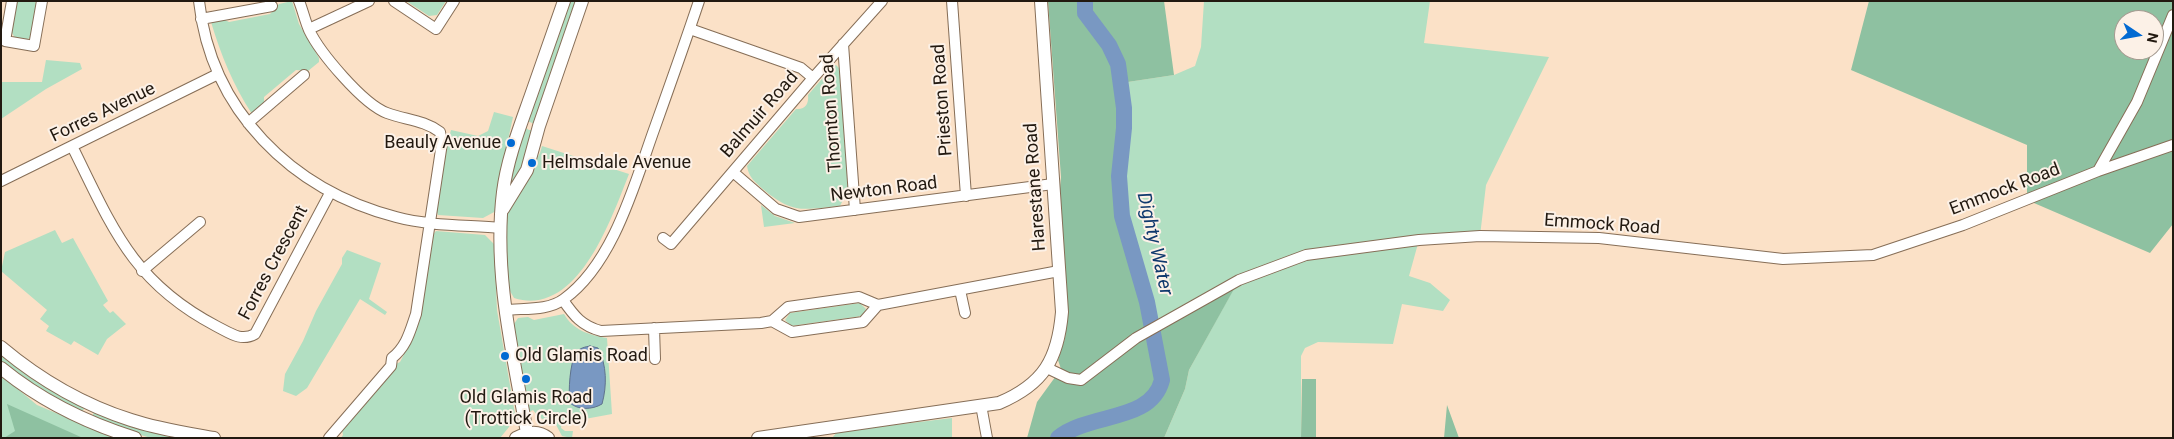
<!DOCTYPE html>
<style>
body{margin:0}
#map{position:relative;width:2174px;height:439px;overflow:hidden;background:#fbe1c7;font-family:Roboto,sans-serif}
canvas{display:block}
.frame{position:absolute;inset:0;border:2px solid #221910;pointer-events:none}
.north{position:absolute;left:2114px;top:10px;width:50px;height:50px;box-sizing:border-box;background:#fcf1e7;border:1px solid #a59b91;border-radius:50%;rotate:102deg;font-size:14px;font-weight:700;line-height:20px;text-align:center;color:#221910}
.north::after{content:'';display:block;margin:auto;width:18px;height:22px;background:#026ad2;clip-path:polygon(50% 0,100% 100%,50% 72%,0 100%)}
</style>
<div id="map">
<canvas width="2174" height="439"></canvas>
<div class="frame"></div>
<div class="north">N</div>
</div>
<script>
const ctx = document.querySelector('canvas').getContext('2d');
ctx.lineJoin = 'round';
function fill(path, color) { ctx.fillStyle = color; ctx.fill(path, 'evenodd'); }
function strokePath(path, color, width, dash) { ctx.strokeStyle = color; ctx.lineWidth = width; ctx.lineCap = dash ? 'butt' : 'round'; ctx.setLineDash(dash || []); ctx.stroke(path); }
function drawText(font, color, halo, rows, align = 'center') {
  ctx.font = font + ' Roboto,sans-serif'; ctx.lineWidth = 4; ctx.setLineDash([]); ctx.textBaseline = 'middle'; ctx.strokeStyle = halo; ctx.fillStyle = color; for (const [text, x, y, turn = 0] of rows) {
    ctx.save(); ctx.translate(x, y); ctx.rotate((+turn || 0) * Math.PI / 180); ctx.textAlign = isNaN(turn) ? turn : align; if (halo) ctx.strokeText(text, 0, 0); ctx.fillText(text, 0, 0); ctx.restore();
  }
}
fill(new Path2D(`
 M16,1h19l2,5 -6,31 -3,2 -13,-1 -4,-7z
 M292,1l7,23 20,34v4l-11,9 -12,-1 -32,27v6l-12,11c-19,-29 -31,-59 -41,-92l14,-2 4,2 41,-8 9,-10z
 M406,1h40l-9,14 -8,1z
 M567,1h13l-45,123 -8,-3z
 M1204,1h226l-6,42 125,14 -63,128 -6,51 -61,4 -10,36 21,7 20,17 -7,11 -41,-7 -9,40 -75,-2 -13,6 -4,8v82h-137l21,-49 4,-19 49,-89 -84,48 -25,-86 -8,-160 53,-8 21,-9 6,-19z
 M46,60l34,3 2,6 -36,20 -45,30v-37h41z
 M836,65l3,3 1,8h3l8,118 -7,4 -4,8c-36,3 -46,9 -76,-16 -9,-8 -15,-12 -17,-24l49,-57c9,1 13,-5 12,-14l25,-29z
 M494,112l19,5 -15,69 -2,25 -13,7 -45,-3 -2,-6 9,-57 6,-22 27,6 10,-5z
 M523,126l6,4h6l-5,20 -22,46 3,-32z
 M542,146l87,28c-18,45 -51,144 -115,124l-4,-7h-2l-2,-70 5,-19 29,-49z
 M761,205l14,11 20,7 -31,4z
 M55,230l7,13 11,-5 35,63 -5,4 7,8 3,-2 13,13 -19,15 -9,16 -24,-14 -3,4 -25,-14 3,-5 -9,-7 7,-9 -46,-39 4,-19z
 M436,231l49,4 9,9 3,66 18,104 -6,13 -9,11h-159l2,-3 -1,-5 52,-65 6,-3 11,-21 21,-105z
 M347,250l34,13 -12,36 18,13 -2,3 -25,-16 -53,89 -11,8 -13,-5 2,-17 18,-33 13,-30 26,-47v-6z
 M860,303l6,6 -4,7 -71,10 -6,-6 5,-7z
 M564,314c9,16 25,21 43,24l5,76 -38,7 -12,-1 -1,8 4,3h8l-1,7 -10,-2 -8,-15c-10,1 -15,-3 -21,-11l-4,2 -17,-85 6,-9 10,-1 6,3z
 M1,352l84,55 -3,5c-29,-14 -56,-30 -81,-50z
 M1,375l36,30 78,33h-114z
 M96,411l91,27h-36l-37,-11 -21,-10v-3z
 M952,418v20h-120l5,-6z`), '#b2dfc2');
fill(new Path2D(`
 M1048,1h116l10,74 -53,8 8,160 25,85 85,-48 -50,90 -4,19 -21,49h-137l10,-36 24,-33 -3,-9 7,-22 2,-22 -8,-115 2,-24z
 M1869,1h304v223l-23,29 -123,-53v-55l-176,-75zM2124,20h30v30h-30z
 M1302,379h14v59h-15z
 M7,404l76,34h-79l11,-7z
 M1447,405l12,33h-15z`), '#8ec1a1');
const water = new Path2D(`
 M590,346l8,2c9,17 9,38 4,56 -10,6 -24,6 -32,-1 -2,-11 0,-41 6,-50 3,-5 9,-6 14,-7z`);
fill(water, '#7998c2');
strokePath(water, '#5f728d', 1);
strokePath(new Path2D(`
 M1058,438c32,-26 93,-15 104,-58l-15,-78 -25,-86 -3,-40 5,-48v-20l-6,-44 -9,-19 -24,-32v-12`), '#7998c2', 16);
const minor = new Path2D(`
 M12,1l-7,40 29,5 8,-45
 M199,1c12,110 93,189 197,216 33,9 70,8 105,11
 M299,1c4,10 6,20 10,29 11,23 54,74 78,83 19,7 37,7 53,19l2,11 -26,171c-6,17 -9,32 -24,44l-1,8 -62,72
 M394,1l42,28 18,-28
 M952,1l14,195
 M201,19l71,-13
 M309,29l60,-28
 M690,29l111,39 12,10
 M843,44l12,166
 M248,123l56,-48
 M72,146c40,81 60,136 144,180 14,7 25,16 39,8l75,-141
 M2098,171l39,-69 36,-87
 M733,172l43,37 23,8 254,-33
 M1,181l217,-107
 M663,238l8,6 142,-166 69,-77
 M142,271l58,-49
 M960,290l5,23
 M563,300c11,16 19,26 38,31l160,-8 11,-2 16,-14 71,-10 19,8 -15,17 -71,10 -20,-11
 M878,305l181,-34
 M505,310c20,-2 43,1 59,-11 50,-36 71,-117 91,-172 15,-42 30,-84 44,-126
 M654,328l1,31
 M1047,368l21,10 13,2 55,-42 103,-58 67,-25 113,-15 61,-4 119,2 184,21 90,-4 90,-30 135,-54 75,-26
 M981,405l6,33`);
const tertiary = new Path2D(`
 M503,209l24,-39 12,-44 43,-125
 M1,347c38,32 83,58 130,73 27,9 55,13 83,18
 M1,368c39,32 86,55 134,70
 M527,433c-14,-79 -34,-160 -24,-241 4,-32 16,-63 27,-94 11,-32 23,-65 34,-97
 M516,438c11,-6 22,-8 32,0
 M758,438l241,-35c45,-19 59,-44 63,-91l-21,-311`);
strokePath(minor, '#866e57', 12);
strokePath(tertiary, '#866e57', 14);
strokePath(minor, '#fff', 10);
strokePath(tertiary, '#fff', 12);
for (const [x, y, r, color] of [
 [511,143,5,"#026ad2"],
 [532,163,5,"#026ad2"],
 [505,356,5,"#026ad2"],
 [526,379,5,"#026ad2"]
]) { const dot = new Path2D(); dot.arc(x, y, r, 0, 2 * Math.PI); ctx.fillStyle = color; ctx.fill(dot); strokePath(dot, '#fcf1e7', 2); }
drawText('18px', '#221910', '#fcf1e7', [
 ["Prieston Road",943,100,-94],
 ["Forres Avenue",103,113,-26],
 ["Thornton Road",832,113,-94],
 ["Balmuir Road",760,115,-49],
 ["Harestane Road",1036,187,-94],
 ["Newton Road",884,190,-7],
 ["Emmock Road",2005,190,-21],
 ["Emmock Road",1602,225,4],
 ["Forres Crescent",274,263,-62]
]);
drawText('18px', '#221910', '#fcf1e7', [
 ["Beauly Avenue",501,143,"right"],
 ["Helmsdale Avenue",542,163],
 ["Old Glamis Road",515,356],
 ["Old Glamis Road",526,398,"center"],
 ["(Trottick Circle)",526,419,"center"]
], 'left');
drawText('italic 19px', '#0f396d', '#fcf1e7', [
 ["Dighty Water",1154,244,77]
]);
</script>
